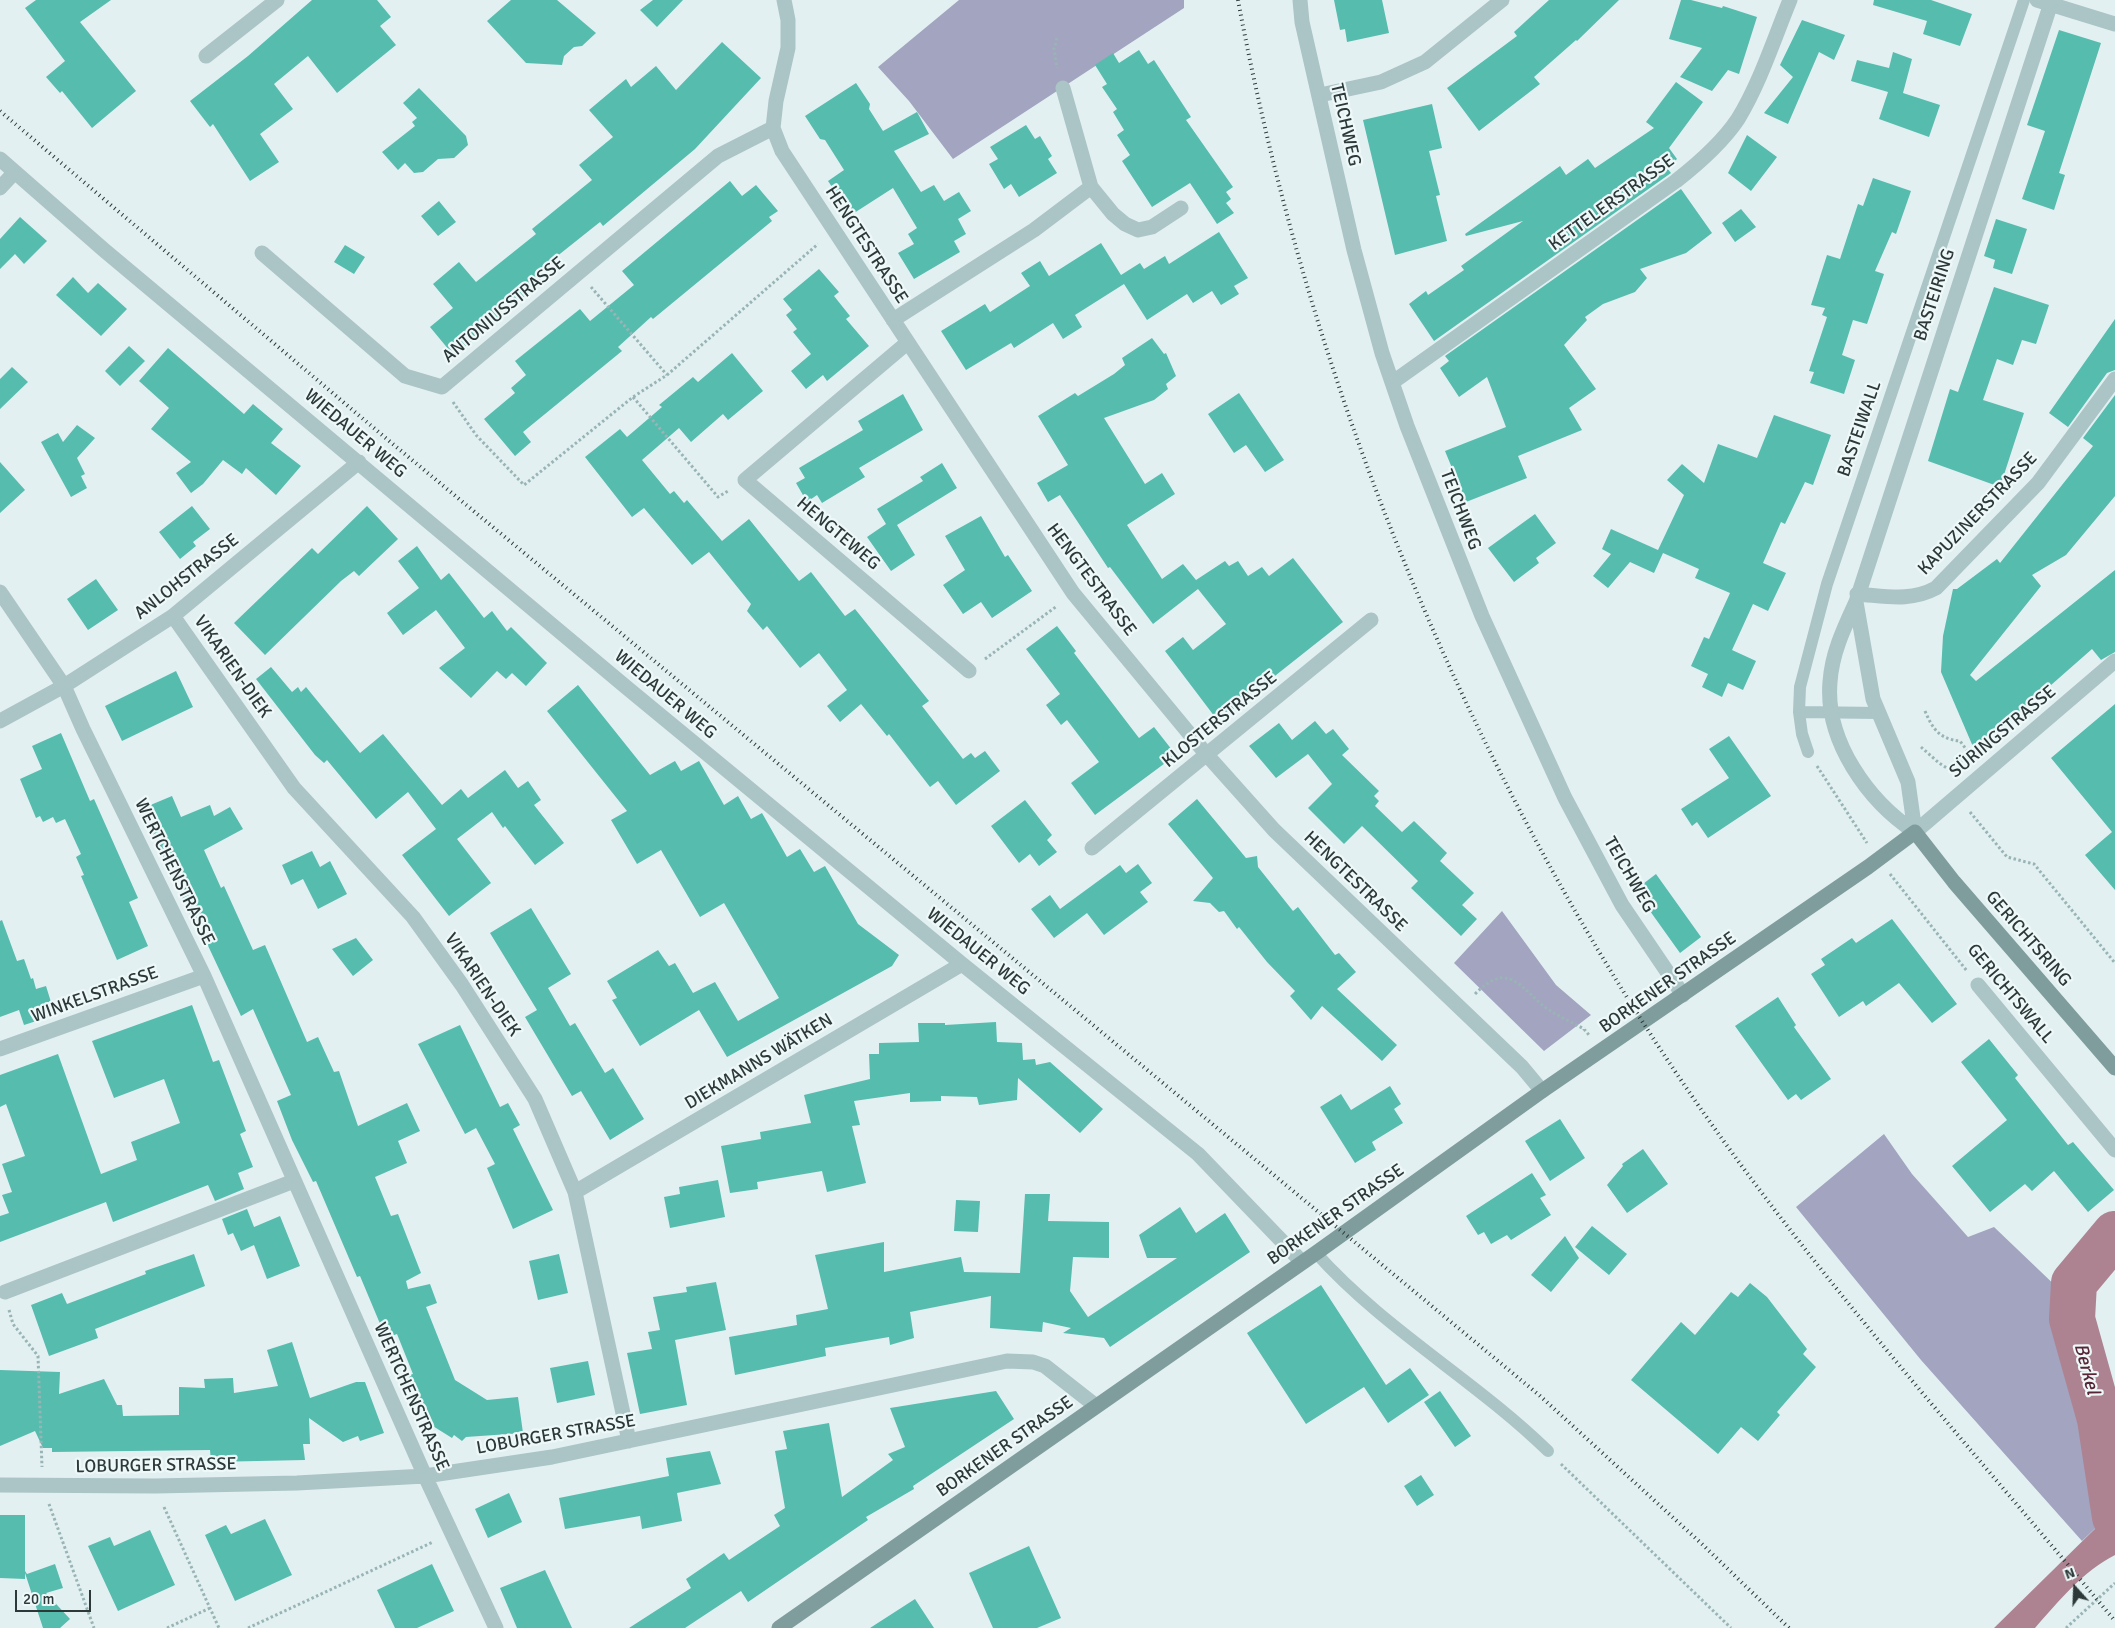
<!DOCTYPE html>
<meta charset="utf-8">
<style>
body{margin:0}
#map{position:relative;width:2115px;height:1628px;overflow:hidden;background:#e2f0f2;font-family:Signika,sans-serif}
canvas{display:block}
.north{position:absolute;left:2050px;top:1563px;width:50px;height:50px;-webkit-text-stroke:4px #eef8f9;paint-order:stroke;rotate:340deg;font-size:14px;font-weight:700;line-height:20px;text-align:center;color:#2c3938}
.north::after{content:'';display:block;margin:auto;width:18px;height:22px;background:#2c3938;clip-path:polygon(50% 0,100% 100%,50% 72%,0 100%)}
.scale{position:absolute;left:15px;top:1590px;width:76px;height:22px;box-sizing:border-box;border:2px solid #2c3938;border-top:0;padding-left:6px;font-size:15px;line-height:18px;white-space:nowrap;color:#2c3938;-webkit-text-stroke:4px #eef8f9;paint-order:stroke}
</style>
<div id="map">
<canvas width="2115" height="1628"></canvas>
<div class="north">N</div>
<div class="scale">20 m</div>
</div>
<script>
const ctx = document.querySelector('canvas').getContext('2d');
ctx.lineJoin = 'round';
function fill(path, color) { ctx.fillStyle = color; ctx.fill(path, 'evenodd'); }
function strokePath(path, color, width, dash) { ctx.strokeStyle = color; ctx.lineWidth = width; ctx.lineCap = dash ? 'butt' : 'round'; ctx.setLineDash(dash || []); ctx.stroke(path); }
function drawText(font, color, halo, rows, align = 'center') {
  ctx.font = font + ' Signika,sans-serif'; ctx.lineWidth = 4.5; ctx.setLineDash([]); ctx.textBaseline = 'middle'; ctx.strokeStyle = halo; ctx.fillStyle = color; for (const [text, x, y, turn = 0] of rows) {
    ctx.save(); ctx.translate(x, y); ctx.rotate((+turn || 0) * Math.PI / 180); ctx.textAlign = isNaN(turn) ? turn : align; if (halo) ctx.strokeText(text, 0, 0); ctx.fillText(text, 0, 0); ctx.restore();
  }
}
fill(new Path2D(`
 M959,0h225v8l-231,151 -44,-58 -31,-34z
 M1502,911l54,74 35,30 -47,36 -90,-88z
 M1884,1134l28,40 56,63 26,-10 68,65 9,62 19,69 17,94 -25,24 -161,-181 -125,-153z`), '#a3a4c0');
fill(new Path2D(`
 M2115,1516v39c-32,16 -57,47 -80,73h-41l113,-111z`), '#ad8391');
strokePath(new Path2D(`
 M2115,1234l-41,49 -2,36 28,100 15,98`), '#ad8391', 46);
fill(new Path2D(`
 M36,0h75l-31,22 56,69 -44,37 -30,-37 -2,2 -14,-16 19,-16 -40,-53z
 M312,0h65l14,17 -11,9 16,19 -59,48 -29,-37 -34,28 19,25 -33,25 19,28 -29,19 -37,-57 -3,3 -20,-26 58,-45z
 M511,0h46l39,33 -14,13 -8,1 -10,9 -2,9 -36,-2 -39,-42z
 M653,0h30l-26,27 -17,-17z
 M1334,0h48l7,33 -42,9 -2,-13 -5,1z
 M1549,0h70l-42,41 -1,-1 -42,37 6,7 -61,47 -32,-43 70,-52 -3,-4z
 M1681,0h10l31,8 1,-2 34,11 -18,57 -11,-4 -16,21 -32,-14 22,-29 -33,-9z
 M1874,0h57l41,14 -12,32 -37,-12 4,-13 -54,-16z
 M1802,20l43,15 -11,25 -15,-8 -31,72 -24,-11 29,-36 -13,-12z
 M2059,30l42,13 -42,130 6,2 -11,35 -32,-11 23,-68 -18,-6z
 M722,42l39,36 -66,71 -92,77 -3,-4 -59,47 7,8 -94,79 -24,-29 23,-19 -20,-24 26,-22 17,20 60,-48 -4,-5 60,-49 -13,-15 34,-28 -24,-27 37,-31 5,8 25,-21 20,24z
 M1139,50l9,14 6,-4 37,57 -5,3 47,67 -7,5 5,7 -5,4 8,10 -17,11 -27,-41 -38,24 -30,-46 8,-6 -13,-20 7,-5 -11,-18 4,-3 -15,-22 5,-3 -12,-19 18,-12 6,10z
 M1893,52l19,7 -9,34 37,12 -11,32 -50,-18 9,-27 -37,-11 6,-21 32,8z
 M1676,82l27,20 -34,46 8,11 -10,9 4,5 -237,168 -25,-37 17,-13 2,4 36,-25 -3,-4 62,-45 -57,15 -1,-2 95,-68 6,9 22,-16 7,9 59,-40 -8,-6z
 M856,83l14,21 -1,5 14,22 34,-19 12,22 -35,17 27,41 13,-7 10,16 15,-9 12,19 -13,8 8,15 -12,7 6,11 -46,27 -16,-26 16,-9 -6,-10 9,-6 -24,-40 -42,27 -23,-34 16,-11 -19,-30 -5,-1 -15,-23z
 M419,88l47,48 2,9 -14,13 -16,1 -15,13 -9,1 -9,-10 -7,7 -16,-18 33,-26 -3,-4 5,-4 -14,-15z
 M1432,104l10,44 -13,3 11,44 -4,1 11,45 -52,14 -32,-135z
 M1026,125l9,14 5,-3 12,20 -4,3 9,14 -38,24 -8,-13 -7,5 -15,-25 9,-5 -8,-12z
 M1747,135l30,22 -26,34 -23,-18z
 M1873,178l38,13 -15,43 -4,-2 -17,39 9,3 -17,50 -14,-4 -11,35 13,5 -11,34 -34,-11 4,-11 -5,-1 18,-54 -5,-2 3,-7 -14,-3 16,-50 13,4 18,-55 5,2z
 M730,181l12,15 14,-11 22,26 -9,6 3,4 -119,98 -2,-2 -33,30 4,4 -99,81 8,10 -16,14 -31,-37 31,-26 -4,-5 15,-13 -11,-14 65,-52 10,12 44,-36 -12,-14z
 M1681,189l31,44 -26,20 -46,16 7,9 -12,14 -32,12 -18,13 2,3 -23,25 32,44 -27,19 13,22 -64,26 9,22 -61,24 -21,-51 61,-24 -19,-50 -28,20 -19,-29 9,-7 -4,-5z
 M439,201l17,21 -18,14 -17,-20z
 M1741,209l15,18 -21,15 -13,-19z
 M20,217l27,24 -23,23 -9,-10 -15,15v-30z
 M1996,219l31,10 -15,45 -19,-6 2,-8 -11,-4z
 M1219,232l29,46 -14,8 5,8 -18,11 -9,-14 -19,12 -6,-9 -40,26 -23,-36 -49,31 7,12 -19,12 -10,-16 -39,25 -3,-5 -45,27 -25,-39 44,-27 5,8 40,-26 -9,-13 19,-12 9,15 52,-33 20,32 19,-12 4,6 21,-13 4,8z
 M345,245l20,12 -11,17 -20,-12z
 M819,269l20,23 -5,4 16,20 -4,3 23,27 -42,35 -4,-6 -17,14 -15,-18 20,-17 -18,-22 4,-3 -11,-14 6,-5 -9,-11z
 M73,277l15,16 10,-10 29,26 -26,27 -45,-41z
 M1994,287l55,18 -13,39 -14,-4 -9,25 -16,-6 -14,41 41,13 -24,74 -72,-26 22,-72 8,3z
 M2115,319v51l-8,3 -39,54 -19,-14z
 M1152,338l12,16 2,-1 10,23 -10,8 2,5 -14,11 -50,18 41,66 17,-11 13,21 -48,31 35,54 21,-15 13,16 29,-19 4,5 9,-5 10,15 14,-9 7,9 24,-18 50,64 -125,99 -53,-70 18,-14 10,13 33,-26 -28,-35 -45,35 -43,-57 -2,1 -48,-73 -12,7 -11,-19 31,-18 -30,-49 37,-23 3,3 36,-22 11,-9 -3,-7z
 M129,346l16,15 -25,25 -15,-15z
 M168,348l76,66 9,-10 30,25 -12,14 30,23 -25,29 -30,-27 -4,6 -19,-14 -20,24 -12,9 -15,-20 15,-11 -40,-33 18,-21 -30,-27z
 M732,353l31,38 -35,29 -5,-6 -32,28 -12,-14 -37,32 28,34 4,-3 10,12 3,-3 35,41 27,-22 50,62 12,-9 34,44 10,-7 74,92 -7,5 41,53 8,-6 4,5 10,-7 15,20 -44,34 -18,-24 -8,6 -41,-53 -2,2 -26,-32 -21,18 -13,-16 20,-16 -28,-37 -19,15 -33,-42 -4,4 -16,-19 4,-7 -42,-52 -17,13 -48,-57 -12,9 -47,-60 35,-28 7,8 35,-30 -3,-2 34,-28 5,5z
 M12,367l16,15 -28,27v-30z
 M1239,393l45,67 -19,12 -19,-27 -12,8 -26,-39z
 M903,394l20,36 -64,38 6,9 -43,26 -5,-8 -10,7 -11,-19 9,-5 -6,-10 64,-38 -5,-9z
 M2115,395v101l-49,59 -34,20 9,11 -71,89 6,6 139,-111v82l-14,8 -9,-11 -83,73 -35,27 -33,-77 2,-36 10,-47h4l40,-30 3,4 93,-117 -10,-8z
 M1774,415l57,20 -18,50 -8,-3 -20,42 -4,-2 -18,41 23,10 -18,38 -15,-7 -21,46 24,11 -13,29 -15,-7 -6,14 -20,-10 6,-13 -17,-8 13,-29 5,2 21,-46 -35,-15 4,-9 -36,-16 -9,20 -24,-11 -22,26 -15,-12 18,-22 -9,-5 9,-20 47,21 26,-55 -17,-15 15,-16 22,19 14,-39 39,14z
 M77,425l18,13 -18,20 8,16 -4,2 6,12 -16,9 -30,-55 17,-9 5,9z
 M0,462l25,28 -25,23z
 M942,463l15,25 -60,37 18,30 -24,16 -24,-34 19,-13 -9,-15 46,-28 -3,-4z
 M192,506l18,23 -17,13 3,4 -16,13 -21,-27z
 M367,506l31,33 -39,37 -5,-5 -13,10 -76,74 -31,-32 78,-75 6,6z
 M1535,514l21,29 -20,15 3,5 -25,19 -26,-34z
 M981,516l24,41 3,-2 24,36 -40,27 -11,-16 -18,12 -20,-29 22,-15 -20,-34z
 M417,546l24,34 8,-7 35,45 8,-7 15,20 4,-4 36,36 -21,23 -14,-13 -6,6 -9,-8 -26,27 -32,-30 26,-20 -29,-38 -33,25 -16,-22 32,-25 -21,-27z
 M96,579l22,31 -30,20 -21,-31z
 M1057,626l19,25 -2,2 65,85 15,-11 22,28 -81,60 -24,-32 28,-21 -32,-42 -6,5 -15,-20 14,-11 -34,-45z
 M271,667l21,25 6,-5 3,5 5,-5 54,66 23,-19 59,71 19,-16 7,9 37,-28 13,18 10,-7 13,19 -7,5 30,38 -29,22 -30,-39 -2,2 -11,-16 -35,27 34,44 -42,33 -47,-61 34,-26 -28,-37 -32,27 -49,-59 -3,3 -9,-8 -59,-76z
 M176,671l17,36 -71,34 -17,-35z
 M578,685l72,90 25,-14 6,10 18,-10 25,44 14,-9 13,23 11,-6 25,44 13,-8 14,23 11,-6 33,58 41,31 -7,11 -165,91 -28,-47 -59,36 -28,-46 5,-2 -10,-17 51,-31 11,16 6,-3 18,30 22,-11 23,39 41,-23 -55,-95 -24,14 -39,-67 -24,14 -26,-44 16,-9 -80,-100z
 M2115,704v186l-30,-35 27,-23 -61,-74z
 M1315,721l11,13 7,-5 16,20 -7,6 37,36 -5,5 5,5 -4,5 27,26 12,-11 33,32 -7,8 34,32 -12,12 15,14 -16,17 -50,-48 7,-7 -56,-55 -18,18 -36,-36 24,-24 -24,-30 -32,24 -27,-32 30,-23 13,17z
 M61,733l29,68 4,-2 44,99 -9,4 19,44 -31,14 -36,-84 3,-1 -8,-18 5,-3 -16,-35 -9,4 -3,-6 -10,5 -3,-6 -4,2 -16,-39 22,-10 -10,-23z
 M1729,736l42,60 -63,42 -11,-16 -5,4 -11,-17 48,-31 -20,-29z
 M172,796l9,21 29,-12 4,11 16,-9 13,22 -39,21 17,38 3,-2 29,64 12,-5 42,97 11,-5 16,35 5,-1 19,55 49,-23 13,28 -22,10 9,22 -32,14 16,39 7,-2 23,59 -15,8 2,8 22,-5 7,19 -11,4 29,73 32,20 31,-3 5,36 -57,4 -4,4 -8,-6 -2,3 -24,-15 -20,-48 5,-1 -16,-40 -11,4 -26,-62 -3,1 -41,-96 -3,1 -21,-42 -15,-39 14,-6 -38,-86 -12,7 -38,-81 -3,1 -59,-127z
 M1197,799l49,59 11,-2 1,11 35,44 5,-4 37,48 4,-2 17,19 -19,17 60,56 -15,16 -60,-55 -11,14 -21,-24 5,-5 -28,-29 -28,-35 -2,2 -13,-18 -5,1 -9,-9 -17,-2 20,-23 -45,-54z
 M1025,800l27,35 -5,5 10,12 -18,14 -9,-12 -11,9 -28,-37z
 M312,851l8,16 10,-6 17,33 -29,15 -15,-30 -12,6 -9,-20z
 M1138,864l14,19 -12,9 8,10 -44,33 -17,-22 -33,25 -23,-29 19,-14 10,14 60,-44 6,8z
 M1656,874l45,63 -21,16 -45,-63z
 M531,908l40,66 -23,14 22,38 5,-3 30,50 8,-5 31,51 -34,21 -29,-49 -9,5 -47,-79 12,-7 -47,-77z
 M1892,919l65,85 -25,19 -33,-40 -33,23 -3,-5 -24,16 -28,-43 14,-9 -4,-6 31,-21 4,5z
 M2,920l15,41 7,-2 7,20 2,-1 3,11 10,-3 9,29 -31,10 -5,-15 -19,7v-96z
 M356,938l17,22 -20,16 -21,-27z
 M1778,997l18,28 -2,2 37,52 -30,21 -5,-6 -8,6 -53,-74z
 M192,1005l21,57 6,-2 27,71 -6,3 13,33 -15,6 6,16 -29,12 -7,-16 -95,37 -7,-20 -106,40v-26l9,-3 -7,-18 10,-3 -10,-28 23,-8 -19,-52 -6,3v-32l58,-21 43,120 36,-14 -6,-18 49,-19 -16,-44 -50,19 -22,-57z
 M996,1022l1,20 25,1 1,17 12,-1 1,6 14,-3 53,47 -23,24 -62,-55 -1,22 -38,5 -2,-8 -36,-1v5l-31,1v-9l-56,8 6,24 -8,1 14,57 -39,9 -5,-21 -65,11 1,7 -28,4 -9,-47 40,-7 -1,-7 51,-9 -7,-28 66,-16 -1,-25h10v-11l40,-1 -1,-19h27v2z
 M460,1025l40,82 8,-4 12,22 -7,4 40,81 -40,19 -26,-61 8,-4 -19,-36 -11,6 -47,-90z
 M1989,1039l29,36 -3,3 53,67 5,-3 41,48 -26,22 -34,-41 -22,20 -7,-7 -35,28 -38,-46 55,-46 -46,-58z
 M1390,1086l11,18 -7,5 9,14 -31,19 4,8 -21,13 -35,-56 21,-13 10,16z
 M1560,1119l25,39 -35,23 -25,-40z
 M1643,1149l25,35 -41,29 -20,-28 16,-19 -1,-2z
 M1532,1173l14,22 -6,3 11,17 -40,25 -4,-5 -16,9 -7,-12 -6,3 -12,-19z
 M718,1180l7,37 -55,11 -6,-31 16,-3 -1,-7z
 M1025,1194h25l-2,27 61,1v36l-36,-1 -3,34 18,26 89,-59h-30l-8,-23 41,-28 16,26 29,-20 25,39 -140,95 -6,-9 -41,-5 8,-5 -28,-6 -1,10 -52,-4 1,-32 -81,16 4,26 -24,7 -1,-8 -64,11 1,8 -91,19 -6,-38 68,-12 -1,-10 32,-6 -13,-54 69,-13v30l77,-15 3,15 56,1z
 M956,1200l24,1 -2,31 -24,-1z
 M247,1209l7,18 26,-11 20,50 -33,13 -13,-34 -13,6 -8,-18 -5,2 -6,-16z
 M1592,1226l35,28 -18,21 -34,-28z
 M1565,1236l14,22 -28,34 -20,-17z
 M194,1254l11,32 -110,43 3,9 -49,18 -18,-51 31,-12 5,11 79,-30 -1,-3z
 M559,1254l9,39 -30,7 -9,-39z
 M716,1282l10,48 -51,10 12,65 -47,9 -13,-61 25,-4 -4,-17 12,-2 -7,-33 34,-5 -1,-5z
 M1750,1283l17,14 40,52 -4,5 13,13 -39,45 3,3 -22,26 -17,-14 -23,27 -87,-74 50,-58 14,13 36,-43 7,5z
 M1321,1285l65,100 24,-17 19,27 -41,28 -24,-36 -58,37 -59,-91z
 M292,1342l18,56 46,-16h9l19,51 -24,8 -2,-5 -15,6 -34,-24 1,26h-7l2,16 -94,2 -1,-12 -158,2v-4h-9l-8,-17 -35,15v-76l60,2 -1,22 45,-15 13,26h5l1,11 56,-1v-28l26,1 -1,-9 29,-1 1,15 44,-7 -11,-36z
 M588,1361l7,34 -38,8 -7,-35z
 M996,1391l18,28 -101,67 1,3 -48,28 2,3 -120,82 -7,-11 -56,37h-56l62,-40 -5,-9 38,-26 5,7 51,-34 -6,-11 11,-7 -10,-57 12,-2 -4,-18 46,-8 13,74 51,-37 -5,-6 17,-7 -15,-39z
 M1440,1391l31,45 -16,11 -31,-45z
 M710,1451l11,33 -44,9 5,28 -40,8 -2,-13 -75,13 -6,-31 110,-22 -3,-18z
 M1421,1475l13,20 -17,11 -13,-20z
 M509,1493l13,29 -34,16 -13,-29z
 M0,1515h25v56l2,3 28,-10 8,24 -17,5 24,26 -10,9h-17l-18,-55v6l-25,-1z
 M265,1519l27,56 -57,26 -30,-66 21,-10 5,9z
 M150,1530l25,55 -57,26 -30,-65 22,-9 4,9z
 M1029,1546l32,72 -24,10h-44l-24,-55z
 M432,1564l22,47 -37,17h-22l-18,-38z
 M545,1570l27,58h-55l-17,-40z
 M915,1599l19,29h-64z`), '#56bcae');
strokePath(new Path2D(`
 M1057,38l-3,11 3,19
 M591,287l76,88
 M633,397l85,100 10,-6
 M453,402l23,33 48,50 109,-88 34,-22 151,-131
 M985,659l72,-53
 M1925,711c8,19 15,28 35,30l9,12 -12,13
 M1921,747l18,16 14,9
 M1817,766l50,77
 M1970,812l37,45 27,7 81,99
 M1890,874l77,97
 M1475,994c30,-30 41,-13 65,9 12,11 30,18 44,26l5,6
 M9,1310l4,14 25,32 4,111
 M1561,1464l170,164
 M49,1504l45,124
 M164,1507l55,121
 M167,1628l43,-20
 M248,1628l185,-86
 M2066,1628l49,-45`), '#99b4b5', 3, [2.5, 2.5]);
strokePath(new Path2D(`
 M1799,712l80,1
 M1808,752l-6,-18 -3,-22 1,-25 27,-103 197,-584
 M1316,1253c68,76 159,127 232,198`), '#abc4c6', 12);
strokePath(new Path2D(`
 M784,0l4,20v28l-12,53 -3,27 9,23 291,442 134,162 67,75 248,237 20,24
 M1300,0l2,22 52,228 28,103 25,73 75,190 83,182 57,107 61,90
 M2037,0l78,24
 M206,56l71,-56
 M1063,88l28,99 22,27 12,10 13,6 14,-3 29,-19
 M1320,95l61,-13 44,-20 77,-62
 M0,159l104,91 522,437 336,277 236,190 104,108
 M0,188l14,-15
 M262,253l143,123 37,11 276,-231 55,-28
 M893,320l141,-90 57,-43
 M907,343l-162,137 224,191
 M1393,382l283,-201c23,-18 46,-38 62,-62 22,-36 36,-80 52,-119
 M0,592l64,94 19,43 121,247 221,500 71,152
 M1857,594c29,2 53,8 79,-6l102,-105 77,-104
 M1856,602l17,97 35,83 7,50
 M173,616l121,172 119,129 49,68 73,114 40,93 54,249
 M0,721l64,-35 109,-70 186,-154
 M1915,832c-47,-31 -90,-91 -85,-150 2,-29 14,-54 26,-80l196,-602
 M1915,832l200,-171
 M1092,848l279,-228
 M1978,985l137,165
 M0,1049l204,-73
 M575,1192l387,-228
 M5,1292l289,-111
 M0,1485l155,1 142,-3 128,-7 127,-19 455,-96 26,1 12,4 51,40`), '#abc4c6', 15);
strokePath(new Path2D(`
 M779,1628l537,-375 226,-162 326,-224 47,-35 39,50 161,186`), '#809d9d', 15);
strokePath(new Path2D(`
 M1238,0c73,390 232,776 458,1102 127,183 277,348 419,519
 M0,111l388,329 1151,955 164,150 86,83`), '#2c3938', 4, [1, 4]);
drawText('18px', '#2c3938', '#eef8f9', [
 ["TEICHWEG",1345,125,77],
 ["KETTELERSTRASSE",1612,203,-36],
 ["HENGTESTRASSE",866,245,57],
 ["BASTEIRING",1935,295,-72],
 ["ANTONIUSSTRASSE",504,310,-40],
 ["BASTEIWALL",1860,429,-71],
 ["WIEDAUER WEG",355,434,40],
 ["TEICHWEG",1460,510,69],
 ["KAPUZINERSTRASSE",1978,514,-46],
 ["HENGTEWEG",838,534,40],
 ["ANLOHSTRASSE",187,577,-38],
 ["HENGTESTRASSE",1091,580,53],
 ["VIKARIEN-DIEK",232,667,55],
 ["WIEDAUER WEG",665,695,40],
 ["KLOSTERSTRASSE",1220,720,-39],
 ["SÜRINGSTRASSE",2003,732,-40],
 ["WERTCHENSTRASSE",174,872,64],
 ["TEICHWEG",1629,875,60],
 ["HENGTESTRASSE",1355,882,44],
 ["GERICHTSRING",2028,939,49],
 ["WIEDAUER WEG",978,952,39],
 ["BORKENER STRASSE",1668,983,-35],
 ["VIKARIEN-DIEK",482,985,56],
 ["GERICHTSWALL",2010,994,50],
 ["WINKELSTRASSE",95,995,-20],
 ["DIEKMANNS WÄTKEN",759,1062,-31],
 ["BORKENER STRASSE",1336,1215,-35],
 ["WERTCHENSTRASSE",411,1397,66],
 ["LOBURGER STRASSE",556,1435,-10],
 ["BORKENER STRASSE",1005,1447,-35],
 ["LOBURGER STRASSE",156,1466,-1]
]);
drawText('italic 19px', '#572535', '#eef8f9', [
 ["Berkel",2086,1369,75]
]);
</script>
